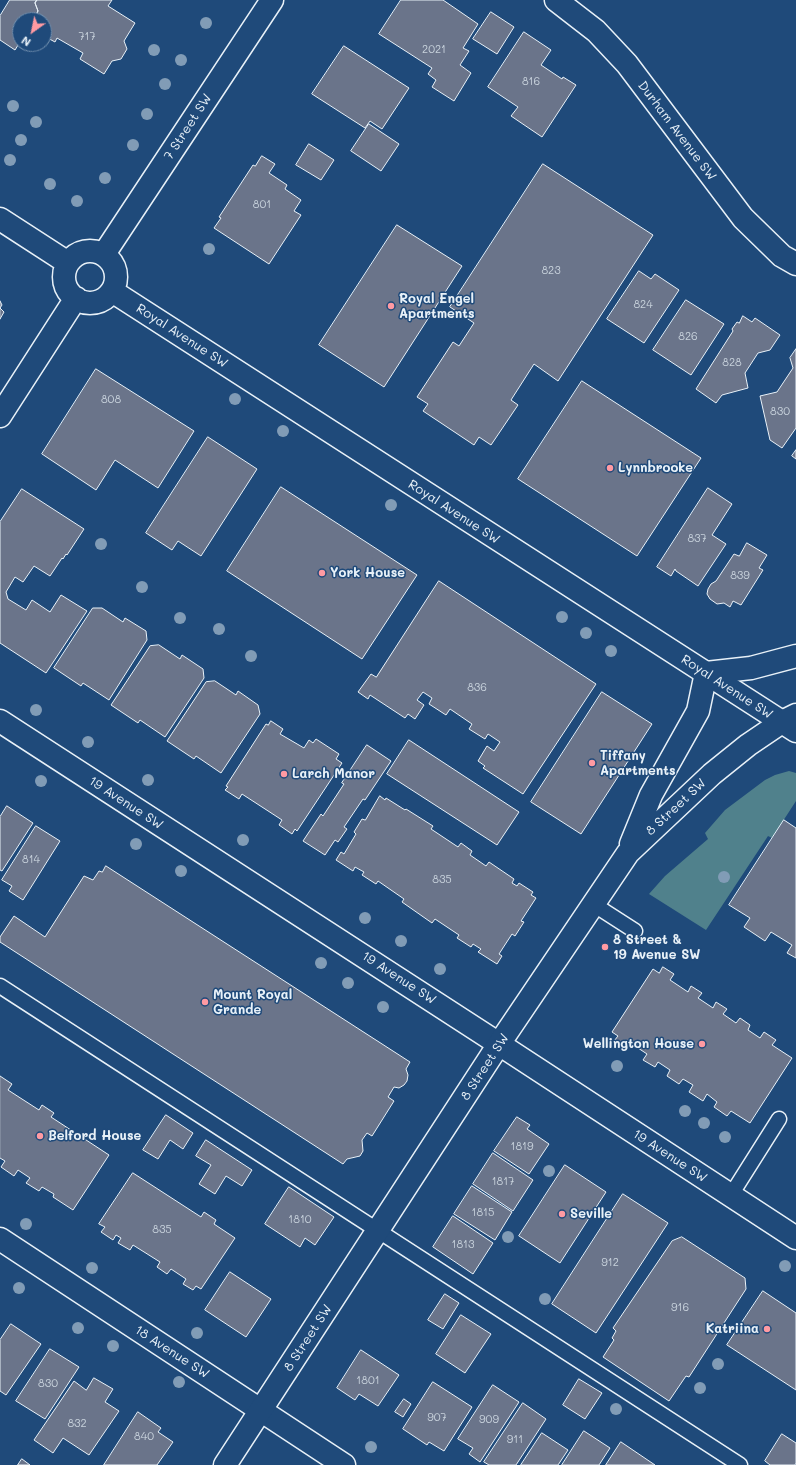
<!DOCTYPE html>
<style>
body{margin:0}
#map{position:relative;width:796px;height:1465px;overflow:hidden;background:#1f4a7a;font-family:Mali,sans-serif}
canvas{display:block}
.north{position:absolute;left:12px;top:12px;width:40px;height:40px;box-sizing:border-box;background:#1f4a7a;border:1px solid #6f8dac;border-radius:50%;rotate:213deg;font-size:11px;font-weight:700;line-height:16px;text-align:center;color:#e8f1f8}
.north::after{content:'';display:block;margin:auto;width:14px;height:18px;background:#ff9aa2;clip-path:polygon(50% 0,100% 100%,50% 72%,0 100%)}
</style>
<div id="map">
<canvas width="796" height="1465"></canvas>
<div class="north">N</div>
</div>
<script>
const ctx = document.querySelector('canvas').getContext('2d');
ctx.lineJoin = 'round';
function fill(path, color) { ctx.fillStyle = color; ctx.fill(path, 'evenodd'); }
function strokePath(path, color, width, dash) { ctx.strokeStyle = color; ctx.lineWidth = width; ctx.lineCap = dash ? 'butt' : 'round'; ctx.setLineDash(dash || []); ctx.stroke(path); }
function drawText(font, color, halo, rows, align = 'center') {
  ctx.font = font + ' Mali,sans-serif'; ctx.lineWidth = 3; ctx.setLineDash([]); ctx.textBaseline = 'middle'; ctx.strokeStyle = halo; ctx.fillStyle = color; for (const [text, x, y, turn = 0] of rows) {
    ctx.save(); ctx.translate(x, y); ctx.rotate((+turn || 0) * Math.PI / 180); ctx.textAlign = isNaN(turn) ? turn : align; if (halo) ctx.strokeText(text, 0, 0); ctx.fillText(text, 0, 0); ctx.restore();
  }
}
fill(new Path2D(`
 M789,771l7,2v28l-24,37 -4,-2 -62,94 -57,-36 16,-18 43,-37 -3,-6 20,-23 40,-30 10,-5z`), '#50818c');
const building = new Path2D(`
 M10,0h27l-2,3 3,8 -5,9h-13v22l-5,8 -15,-10v-24z
 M37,0h75l-4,6 27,17 -11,18 3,8 -6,10 -9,2 -8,13 -24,-15 3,-6 -26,-15 -2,4 -11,-6v-16h-11l5,-9 -3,-8z
 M401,0h42l35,24 -15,24 6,3 -9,14 11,8 -17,28 -22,-14 4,-7 -8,-6 4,-6 -53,-34z
 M491,12l23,15 -17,27 -24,-15z
 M524,32l27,18 -10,15 21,14 1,-2 13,8 -34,52 -31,-21 7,-9 -30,-20z
 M344,46l65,42 -27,41 -12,-8 -5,7 -53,-34z
 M369,124l30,20 -18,27 -30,-20z
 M309,144l25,16 -13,20 -25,-15z
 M262,156l13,8 -6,9 18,12 -2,4 16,11 -7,11 7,4 -32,49 -55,-36 7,-10 -2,-1 34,-52 2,1z
 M543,164l110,71 -95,146 -24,-17 -23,36 7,5 -27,40 -12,-8 -5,8 -51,-34 5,-7 -11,-7 36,-55 6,4 15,-23 -24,-16z
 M397,225l65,41 -78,121 -65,-42z
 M639,271l12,8 4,-5 24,16 -35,53 -37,-24z
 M686,300l38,24 -33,51 -38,-25z
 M0,301l2,4 -2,3 4,4 -4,7z
 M743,316l9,6 3,-4 25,17 -10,15 -12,3 -13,20 3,15 -26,7 -6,8 -20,-14 37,-58 -1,-2 5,-7 2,1z
 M796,349v79l-14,20 -12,-8 -10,-44 17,-4 16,-24 -3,-10z
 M96,369l98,62 -36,57 -43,-28 -19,30 -54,-36z
 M582,381l119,77 -64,98 -119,-77z
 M208,437l49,32 -56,87 -23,-15 -6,9 -26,-17z
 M796,450v9l-4,-3z
 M281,487l136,88 -55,84 -135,-88z
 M708,488l24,16 -20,31 14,9 -28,42 -22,-15 -1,-2 -4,7 -14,-9z
 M22,489l62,40 -17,26 -1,-1 -3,5 -1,-1 -12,18 -16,-10 -11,16 -8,-5 -9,15 2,7 18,11 6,-10 18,12 11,-17 26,16 -41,62 -46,-30v-121z
 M747,543l20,12 -8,13 4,2 -22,35 -8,-4 -3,6 -6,-4 -7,1 -7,-5 -3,-5 1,-5 3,-5 5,-3 18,-27 5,2z
 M439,581l157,103 -73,110 -40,-26 2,-2 -7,-5 9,-15 7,5 6,-9 -12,-8 -3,5 -16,-10 3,-5 -22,-15 -4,6 -17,-11 3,-6 -9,-6 -6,8 7,5 -9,14 -7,-5 -3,4 -35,-23 -2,4 -10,-7 13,-18 5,3z
 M93,608h9l21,14 2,-4 21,13 1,9 -38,60 -26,-17 -2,3 -27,-18z
 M159,645l21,14 2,-4 21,14 1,9 -39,59 -25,-17 -2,3 -27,-18 39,-59z
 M215,681l21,14 2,-4 20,14 2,9 -39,59 -25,-17 -2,3 -27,-18 39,-59z
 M602,692l50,32 -71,110 -50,-32z
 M271,721l12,8 -3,5 24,14 5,-8 4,3 3,-4 23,15 -3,5 6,4 -45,68 -2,-2 -3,5 -13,-9 3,-5 -40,-26 -3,5 -14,-9 3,-3 -2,-1 40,-62 2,1z
 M409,740l110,72 -22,33 -110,-71z
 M367,745l24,16 -26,39 -2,-1 -19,28 3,2 -9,13 -3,-2 -10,15 -22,-14 18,-27 2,2 21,-32 -2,-1z
 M380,796l5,4 1,-2 19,12 1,-1 27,17 -2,3 27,18 3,-4 11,8 -2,4 16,11 3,-4 25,17 -2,4 5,3 2,-3 14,9 -2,3 5,3 -15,23 3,1 -9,14 -3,-2 -13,20 3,2 -5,8 -19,-12 3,-3 -8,-5 -2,3 -14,-9 2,-3 -24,-16 -3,4 -30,-21 2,-3 -26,-18 -2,3 -14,-9 2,-3 -9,-5 -2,4 -17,-11 5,-8 3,2 12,-20 -2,-2 8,-13 3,1z
 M7,806l26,17 -31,48 -2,-1v-53z
 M784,820l12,8v130l-9,-5 5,-8 -21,-13 -6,9 -21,-14 6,-9 -21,-13z
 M36,826l24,15 -37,59 -14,-9 3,-5 -10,-6z
 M106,866l304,196 -4,7 2,6 -1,6 -3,4 -5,3 -5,-1 -6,10 6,4 -22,35 -5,-3 -5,7 1,11 -3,5 -13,3 -4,5 -343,-222v-5l14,-21 31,21 39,-61 9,4 6,-9 3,1z
 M663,967l11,7 -4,6 18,12 3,-6 11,7 -4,5 15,10 3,-6 11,7 -4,5 13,9 4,-5 10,7 -2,5 12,8 4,-6 12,8 -4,5 20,13 -42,65 -19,-12 -4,5 -13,-9 3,-5 -10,-8 -4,7 -14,-9 4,-7 -10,-6 -4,5 -12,-8 3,-6 -12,-8 -3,5 -12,-7 4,-6 -18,-12 -4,6 -11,-7 4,-5 -6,-4 41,-63 6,4z
 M0,1076l12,8 -4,6 31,20 3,-5 12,8 -3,4 58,38 -36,55 -20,-13 1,-3 -12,-7 -3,4 -13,-8 4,-5 -12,-8 -4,6 -13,-9 4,-6 -5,-3z
 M166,1115l27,18 -10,16 -13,-9 -12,19 -15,-9z
 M517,1117l13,8 -3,4 22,15 -20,30 -35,-23z
 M206,1140l46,30 -10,16 -16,-10 -11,18 -16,-10 12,-19 -15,-9z
 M493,1153l40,27 -20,31 -40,-27z
 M565,1165l41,27 -46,71 -41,-27z
 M133,1173l68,44 3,-5 12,8 -2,4 21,14 -34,51 -5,-3 -3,4 -10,-6 3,-5 -15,-10 -4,5 -10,-7 3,-5 -27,-17 -3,5 -12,-7 3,-5 -5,-3 -3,5 -12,-8 4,-5 -6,-3z
 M472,1186l40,26 -17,28 -41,-26z
 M289,1187l45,30 -19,28 -10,-7 -5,9 -35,-23z
 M623,1194l45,29 -72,110 -44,-29z
 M453,1216l40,27 -20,31 -40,-27z
 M682,1237l63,41 1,11 -57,88 -3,-1 -17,25 -66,-44 11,-17 -2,-2 4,-7 -3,-3 59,-87z
 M230,1272l41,27 -25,38 -41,-27z
 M763,1291l33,22v77l-69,-45z
 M445,1294l14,9 -16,26 -15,-9z
 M461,1315l30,19 -26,39 -29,-19z
 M11,1324l30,20 -35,51 -6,-4v-51z
 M50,1349l29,18 -34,52 -29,-18z
 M361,1350l38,25 -21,31 -19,-12 -4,6 -18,-12z
 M94,1378l19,11 -8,13 14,9 -30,44 -26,-17 -10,15 -19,-13 40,-59 12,9z
 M579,1379l23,14 -17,26 -22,-14z
 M433,1382l39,25 -28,44 -15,-9 -2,3 -24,-16z
 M493,1385l26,17 -39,60 -11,-8 4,-6 -15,-9z
 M404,1399l7,5 -8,13 -8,-5z
 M523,1403l23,16 -30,46h-27l-5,-3z
 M138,1412l23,16 -3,4 15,10 -16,23h-53z
 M584,1431l26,17 -11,17h-37z
 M542,1433l26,17 -10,15h-37z
 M782,1434l14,9v20l-1,2h-25l-5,-4z
 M621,1442l34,23h-49z
 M22,1459l8,6h-12z`);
fill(building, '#6a748a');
strokePath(building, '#e8f1f8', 1);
const service = new Path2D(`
 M593,904l42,27
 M0,986l740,479
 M731,1195l48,-76`);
const minor = new Path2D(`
 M556,0l40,31 31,33 116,154 39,38 14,8
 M0,219l68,44
 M64 277a26 26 0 1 1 52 0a26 26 0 1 1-52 0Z
 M104,254l168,-254
 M112,291l684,440
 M0,416l76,-118
 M0,721l499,323 297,194
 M0,1239l344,226`);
const tertiary = new Path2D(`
 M631,844l20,-49 47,-84 8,-38 45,-5 45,-12
 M225,1465l274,-421 129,-191 84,-79 36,-29 34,-23 14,-7`);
strokePath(service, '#e8f1f8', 17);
strokePath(minor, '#e8f1f8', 25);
strokePath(tertiary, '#e8f1f8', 25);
strokePath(service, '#1f4a7a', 14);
strokePath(minor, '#1f4a7a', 22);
strokePath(tertiary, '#1f4a7a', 22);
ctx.fillStyle = '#819cb6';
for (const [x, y] of [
 [206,23],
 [154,50],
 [181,60],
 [165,84],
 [13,106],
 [147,114],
 [36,122],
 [21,140],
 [133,145],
 [10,160],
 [105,178],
 [50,184],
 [77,201],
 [209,249],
 [235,399],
 [283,431],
 [391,505],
 [101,544],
 [142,587],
 [562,617],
 [180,618],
 [219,629],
 [586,633],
 [611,651],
 [251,656],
 [36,710],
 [88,742],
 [148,780],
 [41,781],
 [243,840],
 [136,844],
 [181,871],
 [724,877],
 [365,918],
 [401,941],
 [321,963],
 [440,969],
 [348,983],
 [383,1007],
 [617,1066],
 [685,1111],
 [704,1123],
 [725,1137],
 [549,1171],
 [26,1224],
 [508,1237],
 [785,1266],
 [92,1268],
 [19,1288],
 [545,1299],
 [78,1328],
 [197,1333],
 [113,1346],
 [718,1364],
 [179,1382],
 [700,1388],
 [616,1409],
 [371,1447]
]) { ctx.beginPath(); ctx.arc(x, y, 6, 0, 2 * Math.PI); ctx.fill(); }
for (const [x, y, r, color] of [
 [391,306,4,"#ff9aa2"],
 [610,468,4,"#ff9aa2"],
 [322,573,4,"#ff9aa2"],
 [592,763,4,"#ff9aa2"],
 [284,774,4,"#ff9aa2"],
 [605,947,4,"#ff9aa2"],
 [205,1002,4,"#ff9aa2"],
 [702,1044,4,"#ff9aa2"],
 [40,1136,4,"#ff9aa2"],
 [562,1214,4,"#ff9aa2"],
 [767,1329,4,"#ff9aa2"]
]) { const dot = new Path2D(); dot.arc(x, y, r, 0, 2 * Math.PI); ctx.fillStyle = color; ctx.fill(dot); strokePath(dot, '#1f4a7a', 1.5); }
drawText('11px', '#c8d2dc', null, [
 ["717",87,37],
 ["2021",434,50],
 ["816",531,82],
 ["801",262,205],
 ["823",551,271],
 ["824",643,305],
 ["826",688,337],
 ["828",732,363],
 ["808",111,400],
 ["830",780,412],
 ["837",697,539],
 ["839",740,576],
 ["836",477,688],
 ["814",31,860],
 ["835",442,880],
 ["1819",522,1147],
 ["1817",503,1182],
 ["1815",483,1213],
 ["1810",300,1220],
 ["835",162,1230],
 ["1813",463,1245],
 ["912",610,1263],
 ["916",680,1308],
 ["1801",368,1381],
 ["830",48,1384],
 ["907",437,1418],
 ["909",489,1420],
 ["832",77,1424],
 ["840",144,1437],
 ["911",515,1440]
]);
drawText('13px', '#e8f1f8', '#1f4a7a', [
 ["7 Street SW",188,127,-57],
 ["Durham Avenue SW",677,131,53],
 ["Royal Avenue SW",182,336,33],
 ["Royal Avenue SW",454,512,33],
 ["Royal Avenue SW",727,687,33],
 ["19 Avenue SW",126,803,33],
 ["8 Street SW",676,807,-43],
 ["19 Avenue SW",399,978,33],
 ["8 Street SW",485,1067,-57],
 ["19 Avenue SW",670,1156,33],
 ["8 Street SW",308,1338,-57],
 ["18 Avenue SW",172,1352,33]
]);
drawText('bold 13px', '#e8f1f8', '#1f4a7a', [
 ["Royal Engel",399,299],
 ["Apartments",399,314],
 ["Lynnbrooke",618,468],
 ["York House",330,573],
 ["Tiffany",600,756],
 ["Apartments",600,771],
 ["Larch Manor",292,774],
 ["8 Street &",613,940],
 ["19 Avenue SW",613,955],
 ["Mount Royal",213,995],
 ["Grande",213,1010],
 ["Wellington House",694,1044,"right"],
 ["Belford House",48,1136],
 ["Seville",570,1214],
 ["Katriina",759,1329,"right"]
], 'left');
</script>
